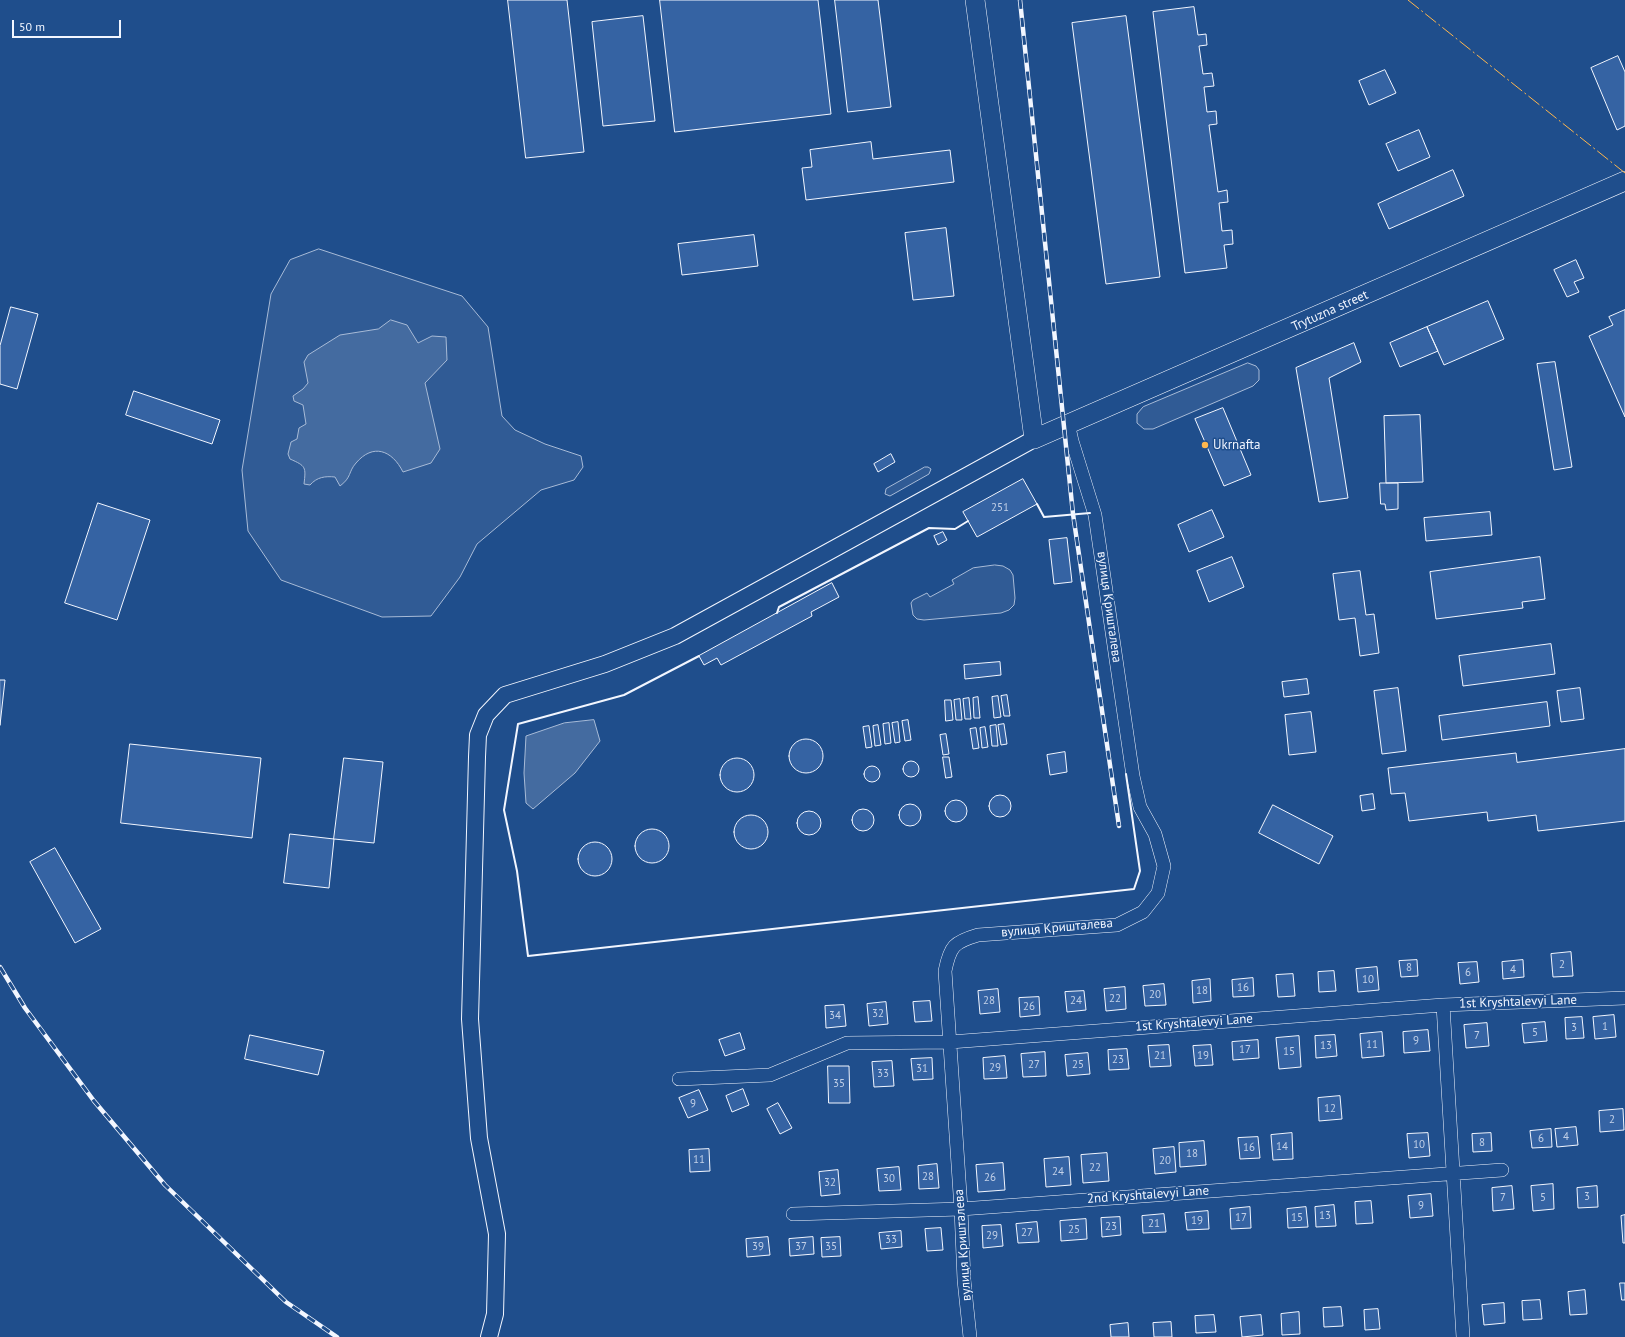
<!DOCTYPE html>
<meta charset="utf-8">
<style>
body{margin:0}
#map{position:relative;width:1625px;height:1337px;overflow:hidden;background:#1f4e8c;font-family:"PT Sans",sans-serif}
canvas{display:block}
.scale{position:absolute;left:12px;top:20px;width:109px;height:18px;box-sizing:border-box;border:2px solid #f2f6ff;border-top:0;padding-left:5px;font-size:12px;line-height:14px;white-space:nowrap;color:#f2f6ff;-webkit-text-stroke:3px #1f4e8c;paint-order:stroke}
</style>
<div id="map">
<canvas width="1625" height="1337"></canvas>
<div class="scale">50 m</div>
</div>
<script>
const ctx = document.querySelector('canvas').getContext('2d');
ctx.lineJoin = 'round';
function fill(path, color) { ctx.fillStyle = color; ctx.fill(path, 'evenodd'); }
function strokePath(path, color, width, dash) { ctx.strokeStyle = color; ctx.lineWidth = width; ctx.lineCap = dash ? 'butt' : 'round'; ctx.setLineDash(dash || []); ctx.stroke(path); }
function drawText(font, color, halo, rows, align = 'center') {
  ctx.font = font + ' "PT Sans",sans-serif'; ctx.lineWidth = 3; ctx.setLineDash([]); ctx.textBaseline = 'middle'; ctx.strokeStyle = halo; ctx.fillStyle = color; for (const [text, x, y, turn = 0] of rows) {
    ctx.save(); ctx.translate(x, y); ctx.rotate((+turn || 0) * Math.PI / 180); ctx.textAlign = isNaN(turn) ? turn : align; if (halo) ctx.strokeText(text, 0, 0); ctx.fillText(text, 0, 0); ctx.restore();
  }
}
const built = new Path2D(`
 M319,249l143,47 26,31 14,89 13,14 30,14 36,12 2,11 -9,13 -33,10 -64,54 -17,33 -29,39 -49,1 -101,-37 -33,-49 -6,-61 29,-176 19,-34z
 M1248,363l8,3 3,4v10l-6,6 -100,43h-9l-7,-6v-9l6,-7z
 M925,467h3l3,2 -2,5 -39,22 -5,-2 1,-5z
 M995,565l8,1 7,4 3,5 2,23 -1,7 -5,5 -8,3 -77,7 -7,-1 -4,-4 -2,-12 2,-3 14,-7 3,4 24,-13 -2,-4 21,-12z`);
fill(built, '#305b95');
strokePath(built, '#a8bbd7', 1);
const water = new Path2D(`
 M391,320l16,5 11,18 14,-7 14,1 1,23 -22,23 15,66 -9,14 -28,9c-11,-22 -30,-29 -47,-9 -8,9 -4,14 -16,23l-5,-9c-10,-1 -18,0 -25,8l-6,-1c2,-17 2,-18 -14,-25l-2,-5 3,-12 6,-3 2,-11 7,-4 -3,-19 -9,-4 -1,-5 10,-7 5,-6 -4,-21 4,-7 32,-20 38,-6z
 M594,720l6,21 -25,32 -42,36 -7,-6 -2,-30 2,-37 38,-13z`);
fill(water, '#446ba0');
strokePath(water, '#a8bbd7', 1);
const building = new Path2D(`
 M508,0h59l17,152 -58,6z
 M660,0h158l13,114 -156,18z
 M835,0h43l13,107 -43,5z
 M1194,7l4,28 8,-1 1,11 -8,1 4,28 9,-1 2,13 -10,1 3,25 9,-1 1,13 -8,1 9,67 9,-2 1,12 -9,1 3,28 10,-1 1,14 -9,1 3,23 -42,5 -32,-261z
 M643,16l12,105 -52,5 -11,-104z
 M1126,16l34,261 -54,7 -34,-261z
 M1618,56l7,16v54l-8,4 -26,-62z
 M1385,70l11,23 -27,12 -10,-24z
 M1419,130l11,27 -32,14 -12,-27z
 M871,142l2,17 77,-9 4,32 -148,18 -4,-32 10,-1 -2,-17z
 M1453,170l11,26 -75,33 -11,-25z
 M946,228l8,68 -41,4 -8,-67z
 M754,235l4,31 -76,9 -4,-31z
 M1576,260l8,18 -10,4 5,10 -12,5 -13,-27z
 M1488,301l16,38 -60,26 -17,-38z
 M11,307l27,7 -21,75 -17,-5v-38z
 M1625,310v107l-36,-81 24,-11 -4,-8z
 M1427,327l11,24 -38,16 -10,-24z
 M1354,343l7,19 -32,16 19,120 -29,4 -23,-134z
 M1555,362l17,105 -18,3 -17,-106z
 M134,391l86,29 -8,24 -86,-29z
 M1223,408l28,67 -27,11 -29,-67z
 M1420,415l3,67 -37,1 -2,-67z
 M891,454l4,8 -17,10 -4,-8z
 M1023,479l14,25 -60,33 -14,-25z
 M1380,483h18v26l-12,1 -1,-6h-4z
 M98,503l52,17 -33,100 -52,-17z
 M1212,510l12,27 -35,15 -11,-27z
 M1490,512l2,23 -66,6 -2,-23z
 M943,532l4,8 -9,5 -4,-9z
 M1067,538l5,44 -18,2 -5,-44z
 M1232,557l12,30 -35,15 -12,-31z
 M1540,557l5,42 -23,3 1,6 -87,11 -6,-47z
 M1360,571l6,44 8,-1 5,39 -19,3 -5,-38 -16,2 -6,-46z
 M832,583l7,14 -28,15 1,4 -91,49 -4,-7 -13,7 -5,-9z
 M1551,644l4,30 -92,12 -4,-30z
 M1000,662l1,13 -36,4 -1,-14z
 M1307,679l2,15 -25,3 -2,-15z
 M0,680h5l-5,45z
 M1398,688l8,63 -24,3 -8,-63z
 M1580,688l4,31 -23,3 -4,-31z
 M1007,695l3,21h-6l-3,-20z
 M998,696l3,21 -7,1 -2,-21z
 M978,697l2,21h-6l-1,-20z
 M969,698l2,21h-6l-2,-20z
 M960,699l2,21h-6l-2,-20z
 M945,700h6l2,20 -7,1z
 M1547,702l3,24 -108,14 -3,-24z
 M1311,712l5,40 -27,3 -4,-40z
 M908,720l3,20 -6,1 -3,-20z
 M898,722l2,20 -5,1 -3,-20z
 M889,723l2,20 -6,1 -2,-20z
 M1004,724l3,20 -6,1 -3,-20z
 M878,725l3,20 -6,1 -2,-20z
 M996,725l2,21h-6l-2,-20z
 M869,726l3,21 -6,1 -3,-21z
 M985,727l3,20 -6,1 -2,-20z
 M976,728l3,20 -6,1 -3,-20z
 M946,734l3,20 -6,1 -3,-20z
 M789 756a17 17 0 1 1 34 0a17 17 0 1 1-34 0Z
 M130,744l131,14 -9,80 -131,-15z
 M1625,749v72l-87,10 -2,-16 -48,6 -1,-9 -78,9 -4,-28 -14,1 -3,-26 128,-15 1,9z
 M1065,752l2,20 -17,3 -3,-20z
 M943,757h6l3,20 -6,1z
 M344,758l39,4 -9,81 -40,-4z
 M720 775a17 17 0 1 1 34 0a17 17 0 1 1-34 0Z
 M903 769a8 8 0 1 1 16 0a8 8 0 1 1-16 0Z
 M864 774a8 8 0 1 1 16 0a8 8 0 1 1-16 0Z
 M1373,794l2,15 -13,2 -2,-15z
 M989 806a11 11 0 1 1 22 0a11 11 0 1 1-22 0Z
 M945 811a11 11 0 1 1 22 0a11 11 0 1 1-22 0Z
 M899 815a11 11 0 1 1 22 0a11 11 0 1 1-22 0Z
 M1273,805l60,31 -14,28 -60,-31z
 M852 820a11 11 0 1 1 22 0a11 11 0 1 1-22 0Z
 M797 823a12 12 0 1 1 24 0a12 12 0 1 1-24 0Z
 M734 832a17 17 0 1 1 34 0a17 17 0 1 1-34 0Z
 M635 846a17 17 0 1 1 34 0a17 17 0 1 1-34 0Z
 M290,834l44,5 -5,49 -45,-5z
 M578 859a17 17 0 1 1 34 0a17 17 0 1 1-34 0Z
 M55,848l46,81 -26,14 -45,-81z
 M1571,952l2,24 -20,1 -2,-23z
 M1417,960l1,16 -17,1 -2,-16z
 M1523,960l1,17 -21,2 -1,-17z
 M1477,962l2,20 -19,2 -2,-21z
 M1377,967l2,23 -21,2 -2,-23z
 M1334,971l2,20 -17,1 -1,-20z
 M1293,974l2,22 -17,1 -2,-22z
 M1253,978l1,18 -21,1 -1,-17z
 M1210,979l1,22 -18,2 -1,-22z
 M1164,984l2,21 -21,1 -2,-20z
 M1125,987l1,22 -20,2 -2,-22z
 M998,989l2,23 -20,2 -2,-23z
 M1084,991l2,19 -19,2 -2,-20z
 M1039,997l1,18 -20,2 -1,-19z
 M930,1001l2,20 -17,1 -2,-20z
 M886,1002l2,22 -19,2 -2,-22z
 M844,1005l2,21 -20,2 -1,-22z
 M1614,1015l2,22 -21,2 -2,-22z
 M1582,1017l2,21 -18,1 -1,-21z
 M1545,1022l2,19 -23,2 -2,-19z
 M1487,1023l2,23 -23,2 -2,-23z
 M1428,1030l2,21 -26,2 -1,-21z
 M1382,1032l2,24 -22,2 -2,-24z
 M740,1033l5,16 -20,7 -6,-16z
 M250,1035l74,16 -6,24 -73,-16z
 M1335,1035l2,21 -21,2 -1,-22z
 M1299,1036l2,31 -22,2 -3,-31z
 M1258,1040l1,18 -26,2 -1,-18z
 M1169,1045l2,21 -21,1 -2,-21z
 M1211,1045l2,20 -18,1 -2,-20z
 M1127,1049l2,20 -20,1 -1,-20z
 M1045,1052l1,24 -23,1 -2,-23z
 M1088,1053l2,21 -23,2 -2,-21z
 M1005,1056l2,22 -23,1 -1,-21z
 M932,1058l1,21 -20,1 -2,-21z
 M892,1061l2,25 -20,1 -2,-25z
 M828,1066h21l1,37h-21z
 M743,1089l6,16 -17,7 -6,-16z
 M699,1090l9,20 -20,8 -9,-20z
 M1340,1096l2,23 -23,2 -1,-23z
 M778,1103l14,25 -12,6 -13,-25z
 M1623,1109l1,21 -24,2 -1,-21z
 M1576,1127l2,18 -21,2 -2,-18z
 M1551,1129l1,18 -20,1 -2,-17z
 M1292,1133l1,26 -20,1 -2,-25z
 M1428,1133l2,23 -21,2 -2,-24z
 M1491,1133l1,18 -19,1 -1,-18z
 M1258,1137l2,21 -20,1 -2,-21z
 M1204,1141l2,24 -26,2 -1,-24z
 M1174,1147l2,25 -21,2 -2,-25z
 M709,1149l1,22 -20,1 -1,-22z
 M1107,1153l2,28 -26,2 -2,-28z
 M1069,1157l2,28 -25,2 -2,-28z
 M1003,1163l2,27 -27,2 -2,-27z
 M937,1164l2,24 -20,1 -1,-23z
 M899,1167l2,23 -22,1 -2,-22z
 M838,1170l2,24 -19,2 -2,-24z
 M1553,1184l1,25 -21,2 -2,-25z
 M1512,1186l2,23 -21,2 -1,-23z
 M1597,1186l1,21 -20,1 -1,-20z
 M1431,1194l2,22 -23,2 -2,-22z
 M1371,1201l2,22 -17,1 -1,-22z
 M1334,1205l2,21 -20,1 -1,-20z
 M1250,1207l1,21 -20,1 -1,-20z
 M1306,1207l2,20 -20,1 -1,-19z
 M1208,1211l1,18 -22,1 -2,-17z
 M1164,1214l2,18 -23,1 -1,-17z
 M1625,1215v28h-2l-2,-27z
 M1120,1217l1,18 -19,2 -1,-19z
 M1086,1219l1,20 -26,2 -1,-20z
 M1037,1222l2,20 -21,1 -2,-19z
 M1001,1225l2,21 -20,2 -1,-22z
 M941,1228l2,22 -16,1 -2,-22z
 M901,1231l1,16 -21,2 -2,-16z
 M768,1237l2,18 -23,2 -1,-18z
 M813,1237l1,17 -24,2 -1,-17z
 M840,1237l1,19 -19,1 -1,-19z
 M1620,1283h5v17h-3z
 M1585,1290l2,24 -17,1 -2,-23z
 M1540,1300l2,19 -19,1 -1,-19z
 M1504,1303l1,20 -21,2 -2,-20z
 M1341,1307l2,19 -19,1 -1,-19z
 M1378,1309l2,20 -15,1 -1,-20z
 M1299,1312l1,22 -18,1 -1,-21z
 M1214,1315l2,17 -20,1 -1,-17z
 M1261,1315l2,20 -21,2 -2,-20z
 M1171,1322l1,15h-18l-1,-14z
 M1128,1323l1,14h-18l-1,-12z`);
fill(building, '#3563a3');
strokePath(building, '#f2f6ff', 1);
const minor = new Path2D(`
 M1443,1005l20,332
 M679,1079l91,-4 77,-32 103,-1 493,-37 182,-7
 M793,1214l168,-5 541,-39
 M970,1337l-6,-57 -3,-71 -16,-238c5,-25 9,-29 33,-36l139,-10 26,-13 15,-19 6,-27 -9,-32 -15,-27 -7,-31 -38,-261 -23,-74 -4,-18`);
const tertiary = new Path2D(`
 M489,1337l6,-23 2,-80 -18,-96 -9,-119 7,-262 1,-22 8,-20 19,-20 100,-31 70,-28 359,-197`);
const secondary = new Path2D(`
 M975,0l59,439 591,-258`);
strokePath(minor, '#f2f6ff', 14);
strokePath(tertiary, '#f2f6ff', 18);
strokePath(secondary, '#f2f6ff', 20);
strokePath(minor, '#1f4e8c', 13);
strokePath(tertiary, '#1f4e8c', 16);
strokePath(secondary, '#1f4e8c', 19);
const rail = new Path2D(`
 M1020,0l53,514 46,312
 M0,967l25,41 69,93 71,84 121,117 51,35`);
strokePath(rail, '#f2f6ff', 4.5);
strokePath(rail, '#1f4e8c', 3, [9]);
strokePath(new Path2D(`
 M1037,504l7,13 46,-4
 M777,613l2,-6 150,-79 26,1 13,-8
 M699,656l-75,39 -106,29 -14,86 13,61 11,85 606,-67 6,-18 -14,-97`), '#f2f6ff', 2);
strokePath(new Path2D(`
 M1408,0l217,173`), '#ffb74d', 1, [14, 3, 2, 3]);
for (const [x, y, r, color] of [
 [1205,445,4,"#ffb74d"]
]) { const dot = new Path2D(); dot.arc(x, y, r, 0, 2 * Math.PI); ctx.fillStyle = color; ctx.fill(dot); strokePath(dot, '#1f4e8c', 1.5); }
drawText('11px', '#c3d1e8', null, [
 ["251",1000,508],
 ["2",1562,965],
 ["8",1409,968],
 ["4",1513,970],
 ["6",1468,973],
 ["10",1368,980],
 ["16",1243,988],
 ["18",1202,991],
 ["20",1155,995],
 ["22",1115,999],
 ["28",989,1001],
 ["24",1076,1001],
 ["26",1029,1007],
 ["32",878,1014],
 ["34",835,1016],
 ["1",1605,1027],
 ["3",1574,1028],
 ["5",1535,1033],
 ["7",1477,1036],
 ["9",1416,1041],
 ["11",1372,1045],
 ["13",1326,1046],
 ["17",1245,1050],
 ["15",1289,1052],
 ["21",1160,1056],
 ["19",1203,1056],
 ["23",1118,1060],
 ["27",1034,1065],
 ["25",1078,1065],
 ["29",995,1068],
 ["31",922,1069],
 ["33",883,1074],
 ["35",839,1084],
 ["9",693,1104],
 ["12",1330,1109],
 ["2",1612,1120],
 ["4",1566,1137],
 ["6",1541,1139],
 ["8",1482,1143],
 ["10",1419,1145],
 ["14",1282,1147],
 ["16",1249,1148],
 ["18",1192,1154],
 ["11",699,1160],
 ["20",1165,1161],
 ["22",1095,1168],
 ["24",1058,1172],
 ["28",928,1177],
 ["26",990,1178],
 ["30",889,1179],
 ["32",830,1183],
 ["3",1587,1197],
 ["7",1503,1198],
 ["5",1543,1198],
 ["9",1421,1206],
 ["13",1325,1216],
 ["17",1241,1218],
 ["15",1297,1218],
 ["19",1197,1221],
 ["21",1154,1224],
 ["23",1111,1227],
 ["25",1074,1230],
 ["27",1027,1233],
 ["29",992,1236],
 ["33",891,1240],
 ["39",758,1247],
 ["37",801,1247],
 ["35",831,1247]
]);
drawText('13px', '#f2f6ff', '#1f4e8c', [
 ["Trytuzna street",1330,311,-24],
 ["вулиця Кришталева",1109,607,82],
 ["вулиця Кришталева",1057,928,-5],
 ["1st Kryshtalevyi Lane",1518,1002,-2],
 ["1st Kryshtalevyi Lane",1194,1023,-4],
 ["2nd Kryshtalevyi Lane",1148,1195,-4],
 ["вулиця Кришталева",963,1245,-94]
]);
drawText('13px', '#f2f6ff', '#1f4e8c', [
 ["Ukrnafta",1213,445]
], 'left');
</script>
